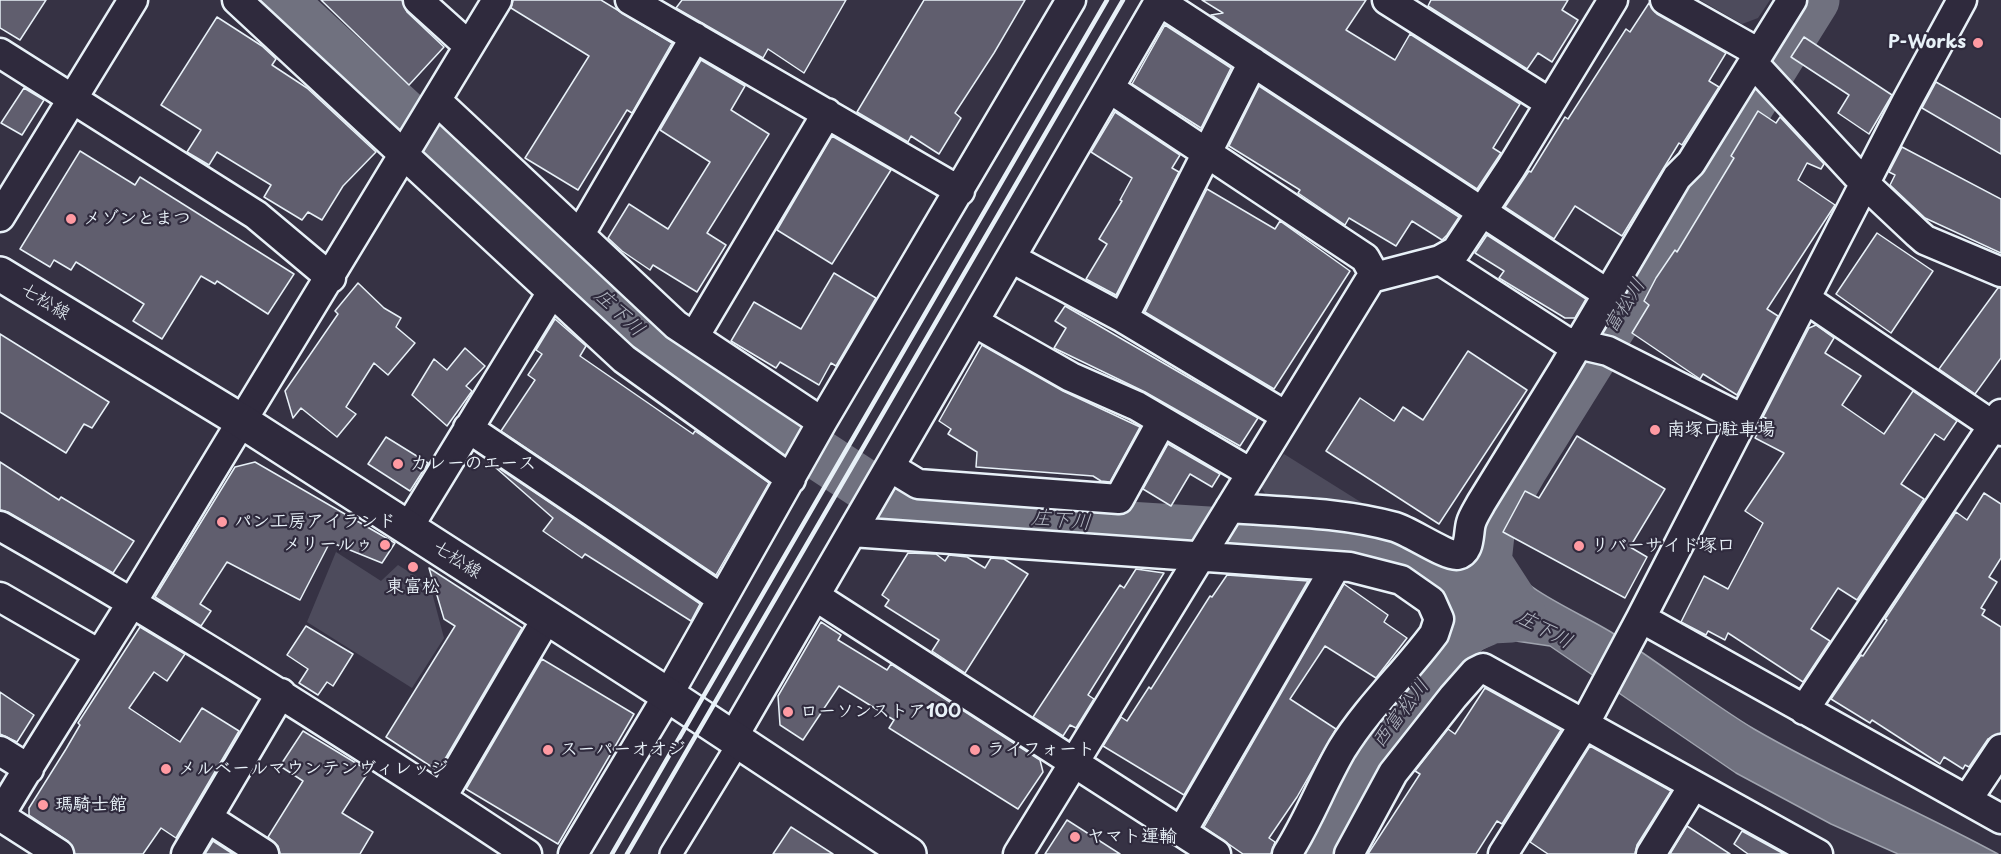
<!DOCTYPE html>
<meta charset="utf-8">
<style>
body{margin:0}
canvas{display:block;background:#363244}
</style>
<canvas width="2001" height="854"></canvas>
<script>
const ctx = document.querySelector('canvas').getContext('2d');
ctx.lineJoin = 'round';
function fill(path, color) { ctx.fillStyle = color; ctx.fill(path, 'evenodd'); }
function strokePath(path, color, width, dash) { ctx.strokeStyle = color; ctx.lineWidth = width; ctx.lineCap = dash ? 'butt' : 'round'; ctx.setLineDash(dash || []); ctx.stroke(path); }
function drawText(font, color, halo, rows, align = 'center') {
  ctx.font = font + ' "Playpen Sans","Klee One",sans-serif'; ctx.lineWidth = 4.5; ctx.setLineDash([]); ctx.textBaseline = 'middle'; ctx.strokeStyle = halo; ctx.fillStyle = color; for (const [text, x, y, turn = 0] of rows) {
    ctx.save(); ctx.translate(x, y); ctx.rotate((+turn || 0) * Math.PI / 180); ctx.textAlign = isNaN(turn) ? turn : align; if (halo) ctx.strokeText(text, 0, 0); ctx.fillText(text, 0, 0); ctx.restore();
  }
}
fill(new Path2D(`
 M1700,0h70l-12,18 -16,6z
 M1284,454l83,52 -99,-8 -7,-11z
 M336,552l45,29 17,-16 32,20 14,53 -32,50 -105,-66z`), '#4d4b5c');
const water = new Path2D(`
 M1500,554c19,36 80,58 114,80 48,30 92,66 140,95 79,46 163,81 244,125h-100l-67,-30 -95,-51 -186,-127 -48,-7 -34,17 -24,-15 17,-23 -12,-24 12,-24z`);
fill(water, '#70717f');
strokePath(water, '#a0a4af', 1.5);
strokePath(new Path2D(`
 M280,0l375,347 245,161 114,12 259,16 103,10 49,18 49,31 42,19
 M1521,616l-35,-54 4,-37 33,-58 291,-467
 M1318,854l36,-77 112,-148 26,-11 19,-1`), '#70717f', 51);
const building = new Path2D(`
 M0,0h46l-26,40 -20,-12z
 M321,0h81l5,12 37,35 -35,38z
 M513,0h88l71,43 -40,70 -5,-3 -49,80 -53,-32 64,-102 -78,-48z
 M682,0h164l-42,73 -36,-24 -5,9 -87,-50z
 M924,0h101l-31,53 -39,60 6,5 -22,36 -28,-18 -3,6 -51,-30z
 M1202,0h164l-20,30 49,30 15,-26 110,70 -27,44 8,5 -24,36 -266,-174 12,-2z
 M1431,0h137l-6,10 16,10 -26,42 -14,-9 -11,16 -99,-63z
 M1649,3l8,11 69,39 -17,28 10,6 -37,58 -3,-2 -57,93 -47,-30 -21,33 -49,-32 24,-36 2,1 34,-55 3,2 58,-90 4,3z
 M217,17l45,29 14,13 -4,6 35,23 69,64 -33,34 -21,34 -14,-8 -6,8 -38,-23 7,-12 -54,-33 -8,13 -22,-13 14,-22 -40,-25z
 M1165,25l66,43 -30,60 -69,-44z
 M1804,37l88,58 -23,39 -31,-21 11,-18 -58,-38z
 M701,60l44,26 -14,24 38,24 -62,99 19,12 -29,47 -44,-27 -3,5 -28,-19 -14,-13 21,-34 39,25 42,-67 -50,-32z
 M1936,82l65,37v35l-79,-46z
 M1259,86l200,131 -12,18 -5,5 -30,-19 -16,25 -47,-28 -4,7 -47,-32 2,-3 -71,-44z
 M24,88l20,12 -22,35 -21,-12z
 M1758,111l18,12 4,-6 44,47 -3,5 -14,-6 -9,17 37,25 -68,104 11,7 -41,79 -34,-21 -3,5 -68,-46 17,-28 -5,-4 12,-23 19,-28 2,2 57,-94 -3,-2z
 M1115,112l65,43 -8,13 7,4 -63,123 -30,-16 21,-35 -8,-5 23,-38 -2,-1 12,-22 -41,-26z
 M832,136l59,34 -59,94 -55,-34z
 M1902,147l99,52v54l-76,-35 -35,-33 5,-10 -6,-3z
 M80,151l55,34 5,-8 154,97 -26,40 -51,-33 -2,3 -14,-8 -39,63 -29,-18 11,-17 -68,-42 -5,8 -17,-10 -4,7 -30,-18z
 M1207,189l68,40 5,-8 70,50 -76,118 -129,-77z
 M1877,233l56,38 -42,62 -55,-39z
 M1487,235l99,64 -11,19h-10l-66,-40 5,-7 -29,-18z
 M834,273l42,25 -40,68 -5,-3 -12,22 -39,-23 -4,6 -45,-27 23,-39 47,27z
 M358,283l26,25 17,10 -5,9 19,16 -27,32 -14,-12 -28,44 10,7 -19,23 -36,-29 -8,10 -8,-27 53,-77 -3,-3z
 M1998,288h3v70l-26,36 -36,-25z
 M1065,306l193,112 -18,28 -95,-54 -91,-44 12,-20 -11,-7z
 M555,319l31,27 -6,10 113,78 2,-3 6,4 68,48 -53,92 -215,-144 34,-51 -7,-5 14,-21 -6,-4z
 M1816,325l18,13 -9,15 36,23 -19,29 42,29 29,-43 44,30 -13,19 -9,-6 -34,50 23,15 -67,101 -19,-12 -27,41 19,12 -27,41 -75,-49 -3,7 -17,-9 -2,4 -25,-13 23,-46 24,13 35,-66 -18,-12 39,-58 -29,-15 11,-20 -3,-1 46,-89z
 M0,334l109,68 -17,26 -8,-4 -18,29 -66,-41z
 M982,345l81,46 77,36 -30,55 -9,-1 -8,-5 -117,-9 1,-15 -29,-18 3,-5 -12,-8z
 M465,348l20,18 -19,20 6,5 -25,35 -35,-31 22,-36 13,11z
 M1468,351l59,39 -88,134 -113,-73 34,-53 34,23 9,-14 20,13z
 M1577,436l88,53 -35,58 17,10 -22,41 -122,-66 22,-41 14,7z
 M386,437l42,26 -18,28 -42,-27z
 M1168,444l52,30 -8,13 -22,-13 -19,32 -28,-17z
 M488,461l212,143 -9,17 -106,-67 -3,4 -39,-27 10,-13z
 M0,462l59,38 2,-3 73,44 -21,32 -105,-61 -8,-2z
 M255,462l140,81 -13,20 -52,-21 -30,58 -73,-38 -27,42 11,7 -10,15 -46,-29 80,-130z
 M1984,493l17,11v54l-12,19 8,5 -16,26 4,2 -3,5 19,12v106l-13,6 -19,28 -4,-2 -2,4 -19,-12 -4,7 -68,-44 -2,3 -39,-24 30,-44 2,1 24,-36 -2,-1 71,-107 11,8z
 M908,553l28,1 9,7 4,-6 18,2 18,11 6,-10 13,1 24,15 -63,99 -33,-22 7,-11 -54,-34 4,-6 -7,-5z
 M429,568l93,60 -84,143 -52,-34 69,-111 -11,-7z
 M1136,569l28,4 -76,122 6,4 -18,29 -6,-3 -7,11 -30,-19 87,-132 4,3z
 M1227,575l81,6 -124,214 -81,-49 18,-29 6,4 22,-34 2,2 59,-93 2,1z
 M1344,584l44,31 -4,7 23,16 -31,40 -51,-32 -35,53 46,30 -39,68 -28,41 6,4 -4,12h-28l-39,-27z
 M821,622l20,13 -3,5 49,30 4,-6 149,96 3,12 -25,37 -129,-81 5,-8 -55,-34 -36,54 -23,-15 -2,-29z
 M306,626l47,28 -20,32 -6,-4 -9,13 -19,-12 9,-14 -21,-14z
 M140,627l45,27 -18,27 -13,-9 -25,36 51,34 22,-34 37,23 -63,107 -15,-10 -18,26h-68l-7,-13 -39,-26v-7l37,-59 14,-24 -2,-2z
 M542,659l92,55 -76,130 -92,-55z
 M1485,688l76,42 -59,94 -5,-3 -21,33h-108l52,-80 -5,-3 33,-42 7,5z
 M0,692l34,23 -17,27 -17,-8z
 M303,731l66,40 -27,42 31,19 -13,22h-80l-2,-8 -10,-9 35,-56 -23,-15z
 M1590,746l81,45 -34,54 -2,9h-87l-18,-12z
 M1067,820l53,34h-75z
 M1687,826l43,28h-60z
 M791,827l42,27h-60z
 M1742,831l42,23h-36l-14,-10z
 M213,841l20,13h-28z`);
fill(building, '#605e6e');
strokePath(building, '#e8f1f8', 1.5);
const pedestrian = new Path2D(`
 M671,854l67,-110`);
const minor = new Path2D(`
 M237,0l387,359 167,120
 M418,0l51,46
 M630,0l330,191
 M1387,0l163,103
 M1665,0l94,53
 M1159,1l449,293
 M0,53l256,162 75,63
 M1753,63l112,121 52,49 8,7 76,32
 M1109,88l256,170 10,18
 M437,101l239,224 146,97
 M0,217l133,-217
 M580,234l115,-197
 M1011,258l112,60 163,98
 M1440,260l125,81 43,10 135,68
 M1806,299l195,132
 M1123,318l130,-256
 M974,322l97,55 66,29 114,67
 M694,337l133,-224
 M468,428l254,171
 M890,467l28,17 201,15 43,-78
 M1230,508c55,4 111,4 165,19 14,4 53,30 62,28 14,-3 11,-22 14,-32 2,-7 7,-14 10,-20l82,-133 114,-193 14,-14 101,-163
 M0,526c180,102 354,213 527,328
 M408,528l144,-236
 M852,532l498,35 51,13 30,21 8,18 -5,15c-29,39 -66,73 -92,115 -20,34 -33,71 -55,105
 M815,596l401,258
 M0,597l99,57
 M1641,618l360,201
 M1804,710l197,-296
 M732,739l428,-739
 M0,751l29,18
 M442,797l105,-179
 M1967,800l34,-51
 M0,815c43,-73 90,-144 134,-216 120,-200 243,-399 363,-599
 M0,816l59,38
 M208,818l56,36
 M1182,831l154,-265
 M186,854l95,-161
 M573,854l95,-159 154,-273 249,-422
 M1018,854l353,-576 69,-18 16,-9 55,-83 102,-168
 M1349,854l44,-81 60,-76 22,-25 8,-4 335,186
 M1503,854l81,-129 57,-107 266,-517 55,-101
 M1651,854l42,-68`);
const tertiary = new Path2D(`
 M0,274l240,146 428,275 241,159`);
strokePath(pedestrian, '#e8f1f8', 26);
strokePath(minor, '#e8f1f8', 33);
strokePath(tertiary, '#e8f1f8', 38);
strokePath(pedestrian, '#2f2a3d', 21);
strokePath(minor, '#2f2a3d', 28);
strokePath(tertiary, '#2f2a3d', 33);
strokePath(new Path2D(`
 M612,854l495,-854
 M627,854l496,-854`), '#e8f1f8', 4.5);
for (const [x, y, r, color] of [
 [1978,43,6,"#ff9aa2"],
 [71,219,6,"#ff9aa2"],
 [1655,430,6,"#ff9aa2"],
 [398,464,6,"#ff9aa2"],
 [222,522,6,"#ff9aa2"],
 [385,545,6,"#ff9aa2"],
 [1579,546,6,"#ff9aa2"],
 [413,567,6,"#ff9aa2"],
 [788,712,6,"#ff9aa2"],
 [548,750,6,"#ff9aa2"],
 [975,750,6,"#ff9aa2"],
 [166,769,6,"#ff9aa2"],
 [43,805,6,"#ff9aa2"],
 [1075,837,6,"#ff9aa2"]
]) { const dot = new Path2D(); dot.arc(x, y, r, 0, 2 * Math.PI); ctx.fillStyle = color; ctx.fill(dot); strokePath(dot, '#2f2a3d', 2); }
drawText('bold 18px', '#e8f1f8', '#2f2a3d', [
 ["P-Works",1966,43,"right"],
 ["メゾンとまつ",83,219],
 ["南塚口駐車場",1667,430],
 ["カレーのエース",410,464],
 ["パン工房アイランド",234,522],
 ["メリールゥ",373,545,"right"],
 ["リバーサイド塚口",1591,546],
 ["東富松",413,587,"center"],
 ["ローソンストア100",800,712],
 ["スーパーオオジ",560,750],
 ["ライフォート",987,750],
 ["メルベールマウンテンヴィレッジ",178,769],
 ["瑪騎士館",55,805],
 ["ヤマト運輸",1087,837]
], 'left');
drawText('18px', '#e8f1f8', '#2f2a3d', [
 ["七松線",45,302,31],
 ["七松線",457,560,33]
]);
drawText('italic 20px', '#b2b7c2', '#2f2a3d', [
 ["富松川",1625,306,-58],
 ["庄下川",619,313,43],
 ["庄下川",1061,521,5],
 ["庄下川",1544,630,28],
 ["西富松川",1401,714,-53]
]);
</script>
